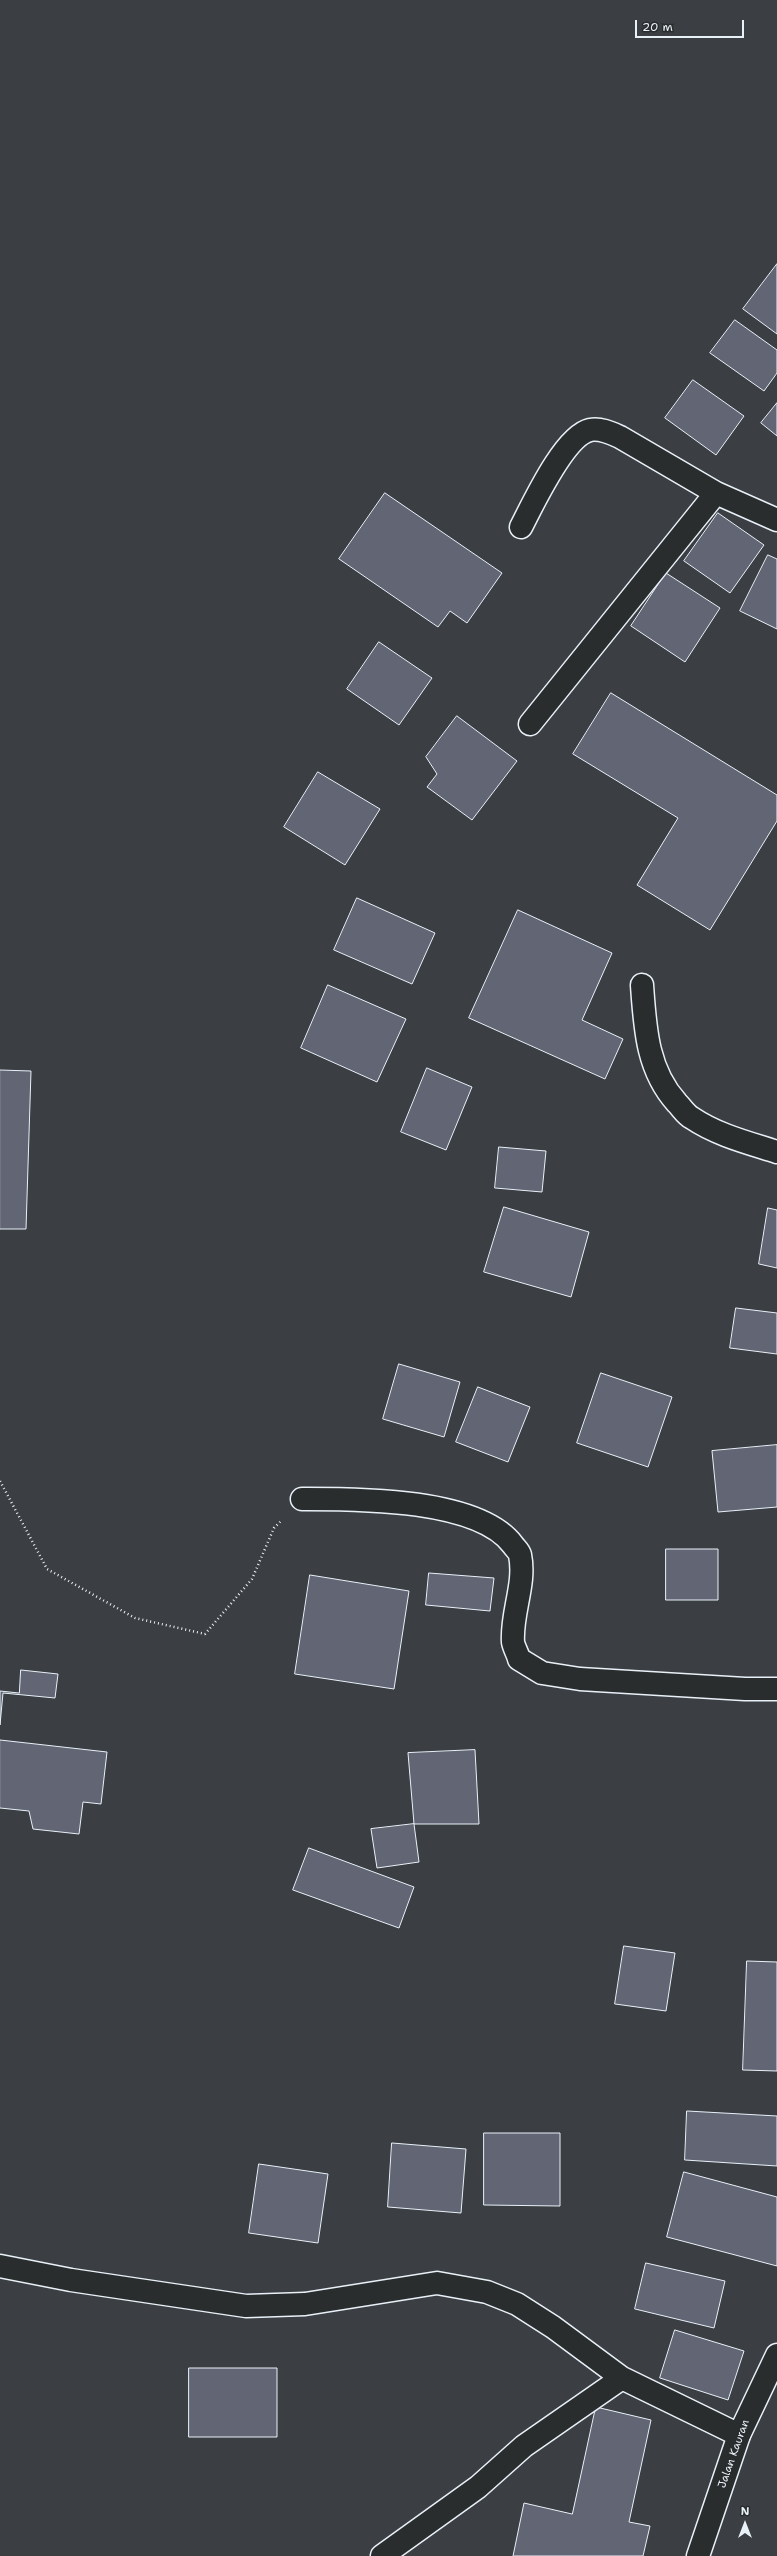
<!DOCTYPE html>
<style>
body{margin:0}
#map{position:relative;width:777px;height:2556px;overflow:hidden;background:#3b3e43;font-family:"Shantell Sans",sans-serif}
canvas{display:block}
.north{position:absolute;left:725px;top:2504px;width:40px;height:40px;-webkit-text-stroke:3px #2a2d2e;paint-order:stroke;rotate:0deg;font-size:11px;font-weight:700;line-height:16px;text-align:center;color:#e8f1f8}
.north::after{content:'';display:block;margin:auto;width:14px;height:18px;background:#e8f1f8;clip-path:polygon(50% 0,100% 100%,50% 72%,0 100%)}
.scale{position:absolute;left:635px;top:20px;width:109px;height:18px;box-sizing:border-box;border:2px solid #e8f1f8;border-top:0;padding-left:5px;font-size:12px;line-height:14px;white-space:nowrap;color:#e8f1f8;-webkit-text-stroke:3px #2a2d2e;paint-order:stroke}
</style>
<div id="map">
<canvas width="777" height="2556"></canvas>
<div class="north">N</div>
<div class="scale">20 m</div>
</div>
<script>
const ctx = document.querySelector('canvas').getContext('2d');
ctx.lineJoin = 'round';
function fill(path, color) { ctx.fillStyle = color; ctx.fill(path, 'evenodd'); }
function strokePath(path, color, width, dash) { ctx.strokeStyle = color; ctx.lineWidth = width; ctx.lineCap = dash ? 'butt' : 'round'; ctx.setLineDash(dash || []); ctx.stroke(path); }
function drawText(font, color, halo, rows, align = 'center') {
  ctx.font = font + ' "Shantell Sans",sans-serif'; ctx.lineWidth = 4; ctx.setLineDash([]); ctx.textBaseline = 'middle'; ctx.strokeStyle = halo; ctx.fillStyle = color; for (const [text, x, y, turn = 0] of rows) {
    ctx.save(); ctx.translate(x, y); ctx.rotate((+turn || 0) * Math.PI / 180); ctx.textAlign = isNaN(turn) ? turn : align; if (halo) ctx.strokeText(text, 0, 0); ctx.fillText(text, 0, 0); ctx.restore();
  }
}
const building = new Path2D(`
 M777,264v70l-34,-25z
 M735,320l42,30v23l-13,18 -54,-38z
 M693,380l51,36 -28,39 -51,-37z
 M777,403v33l-16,-13z
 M385,493l117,80 -35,50 -17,-12 -12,16 -99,-68z
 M718,513l46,32 -34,48 -46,-32z
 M768,555l9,4v70l-37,-18z
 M666,573l54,35 -35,54 -54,-36z
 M379,642l53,36 -33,47 -52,-36z
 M611,693l166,102v26l-67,109 -73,-45 41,-67 -105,-64z
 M457,716l60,45 -45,59 -45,-33 10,-13 -11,-17z
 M318,772l62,37 -35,56 -61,-38z
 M357,898l78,35 -23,51 -78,-34z
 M518,910l94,43 -30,67 41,19 -18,40 -136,-61z
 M328,985l78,34 -29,63 -76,-34z
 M427,1068l45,19 -26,63 -45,-18z
 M0,1070l31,1 -5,158h-26z
 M499,1147l47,4 -4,41 -47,-4z
 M504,1207l85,25 -18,65 -87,-25z
 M768,1208l9,2v58l-18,-4z
 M736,1308l41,5v41l-47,-6z
 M399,1364l61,18 -16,55 -61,-18z
 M601,1373l71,24 -24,70 -71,-24z
 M478,1387l52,20 -22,55 -52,-20z
 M777,1445v62l-59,5 -6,-61z
 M666,1549h52v51h-52z
 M429,1573l65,5 -4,33 -64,-6z
 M310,1575l99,16 -15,98 -99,-15z
 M21,1670l37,4 -3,24 -52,-5 -3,32v-34l19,2z
 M0,1740l107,12 -6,52 -18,-2 -4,32 -46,-5 -4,-18 -29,-3z
 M475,1750l4,74h-65l-6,-71z
 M414,1824l5,38 -42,6 -6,-39z
 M309,1848l105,39 -15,41 -106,-38z
 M624,1946l51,7 -9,58 -51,-7z
 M747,1961l30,1v109l-34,-1z
 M687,2111l90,5v50l-92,-6z
 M484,2133h76v73l-76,-1z
 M392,2143l74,6 -5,64 -73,-6z
 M259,2164l69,10 -10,69 -69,-10z
 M684,2172l93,25v69l-110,-29z
 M646,2263l79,18 -11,47 -79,-19z
 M675,2330l69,21 -16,49 -68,-22z
 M189,2368h88v69h-88z
 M596,2407l55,13 -22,102 21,4 -7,30h-130l11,-53 48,11z`);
fill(building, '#626574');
strokePath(building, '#e8f1f8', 1);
const minor = new Path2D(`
 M521,527c12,-23 43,-91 69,-97 11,-2 21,3 30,7l96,56 61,27
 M530,724l186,-231
 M642,985c3,43 5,85 35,118 5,5 9,12 15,15 25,17 57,25 85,34
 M302,1499c54,0 176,-1 211,46 2,3 6,6 7,10 6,29 -9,58 -7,87 1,6 5,12 6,17l23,14 38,6 165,10h32
 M0,2266l71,14 175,26 59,-2 132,-21 50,9 30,12 36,23 69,51 117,57
 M382,2556l96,-69 46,-41 98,-68`);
const tertiary = new Path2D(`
 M698,2556l41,-121 38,-80`);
strokePath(minor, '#e8f1f8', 25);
strokePath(tertiary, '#e8f1f8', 25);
strokePath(new Path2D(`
 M0,1481l47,88 88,49 70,16 47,-55 22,-51 7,-7`), '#e8f1f8', 2.5, [1, 3]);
strokePath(minor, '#2a2d2e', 22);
strokePath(tertiary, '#2a2d2e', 22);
drawText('11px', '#e8f1f8', '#2a2d2e', [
 ["Jalan Kauran",734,2454,-70]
]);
</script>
